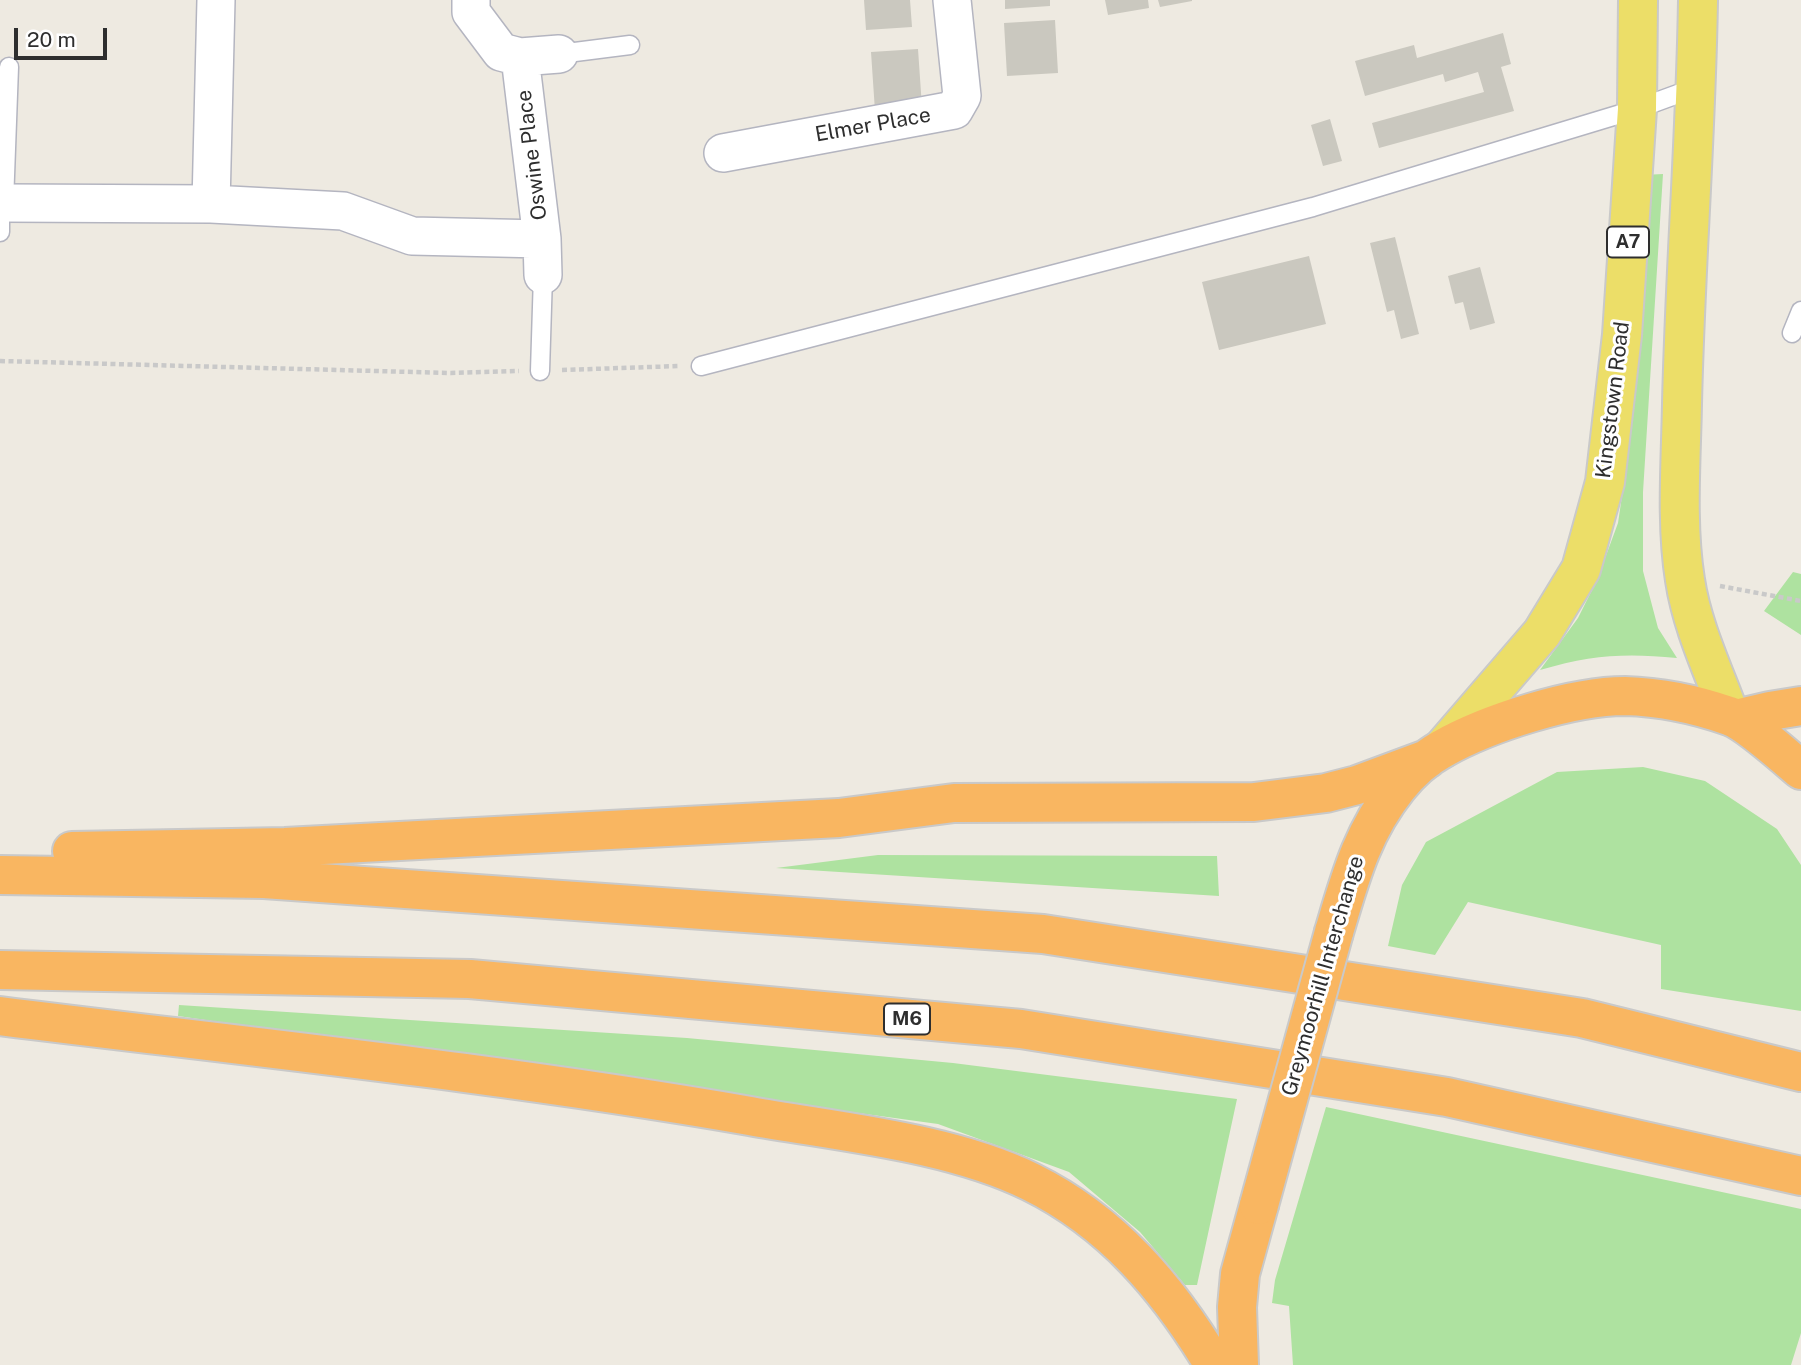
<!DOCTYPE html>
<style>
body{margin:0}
#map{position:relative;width:1801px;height:1365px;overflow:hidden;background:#eeeae1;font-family:"Public Sans",sans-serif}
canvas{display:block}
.scale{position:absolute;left:14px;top:28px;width:93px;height:32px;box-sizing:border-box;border:4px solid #2e2e2e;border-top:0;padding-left:9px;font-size:21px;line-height:24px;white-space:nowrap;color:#2e2e2e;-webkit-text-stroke:5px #fff;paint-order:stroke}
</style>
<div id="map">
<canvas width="1801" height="1365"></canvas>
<div class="scale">20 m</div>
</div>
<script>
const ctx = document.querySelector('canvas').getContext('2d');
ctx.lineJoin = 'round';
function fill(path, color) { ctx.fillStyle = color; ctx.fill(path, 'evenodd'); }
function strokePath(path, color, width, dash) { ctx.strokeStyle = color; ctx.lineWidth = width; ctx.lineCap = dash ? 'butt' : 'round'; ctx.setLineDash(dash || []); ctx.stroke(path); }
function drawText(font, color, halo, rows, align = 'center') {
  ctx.font = font + ' "Public Sans",sans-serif'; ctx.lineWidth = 6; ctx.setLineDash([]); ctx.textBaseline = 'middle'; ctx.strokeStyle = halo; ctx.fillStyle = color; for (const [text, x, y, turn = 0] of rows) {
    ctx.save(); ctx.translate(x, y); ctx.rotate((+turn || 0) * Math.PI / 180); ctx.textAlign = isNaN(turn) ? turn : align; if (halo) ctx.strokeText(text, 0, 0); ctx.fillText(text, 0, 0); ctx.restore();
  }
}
fill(new Path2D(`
 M1663,174l-20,318v79l15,57 19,30c-53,-5 -85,-3 -137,12l38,-52 19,-38 21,-57 8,-54 17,-294z
 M1793,572l8,2v61l-37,-24z
 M1643,767l62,14 72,48 24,36v146l-140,-22v-44l-193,-43 -33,53 -47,-9 14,-61 24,-43 131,-70z
 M878,855l339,1 2,40 -443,-28z
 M179,1005l508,33 266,25 284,36 -40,186h-12l-45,-53 -71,-60 -131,-48 -334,-46 -426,-62z
 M1326,1107l475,102v124l-10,32h-498l-4,-59 -17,-3 3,-23z`), '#aee2a0');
fill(new Path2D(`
 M864,0h46l2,27 -46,3z
 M1005,0h45v6l-45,3z
 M1105,0h43l1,8 -41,7z
 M1158,0h34v1l-32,6z
 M1055,20l3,53 -51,3 -3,-53z
 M1503,33l8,31 -10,3 13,44 -135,37 -7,-25 112,-31 -6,-20 -33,10 -2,-8 -78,22 -10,-35 59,-16 3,13z
 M918,49l4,58 -47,4 -4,-59z
 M1330,119l12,42 -19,5 -12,-41z
 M1395,237l24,97 -18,5 -7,-29 -7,2 -17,-69z
 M1309,256l17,68 -107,26 -17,-68z
 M1480,267l15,56 -25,7 -7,-28 -8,2 -7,-28z`), '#cac8bf');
const lane = new Path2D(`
 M559,54l71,-9
 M0,232v-14l4,-15 5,-136
 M1792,333l9,-22
 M701,366l612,-159 324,-98 60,-22
 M540,371l3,-96`);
const street = new Path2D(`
 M471,0v12l30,40 19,5
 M723,153l231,-43 8,-14 -10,-96
 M4,203l207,1 5,-204
 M211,204l132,7 69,25 130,3 -22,-182 39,-3
 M542,239l1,36`);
const primary = new Path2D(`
 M1698,0c-2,135 -13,269 -16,404 -1,57 -6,120 3,176 7,47 29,92 45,136
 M1442,749l100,-116 39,-64 24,-87 17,-147 15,-226 1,-109`);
const highway = new Path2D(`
 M1736,719l34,-8 31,-5
 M72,851l213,-4 554,-29 115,-15 300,-1 72,-9 31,-8 70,-26
 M0,875l264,4 779,55 539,84 219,54
 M1334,932c16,-54 28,-100 64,-145 11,-14 28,-29 44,-38 46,-26 130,-53 183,-53 35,1 70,8 104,20 16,5 57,41 72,54
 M0,970l470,9 551,50 426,68 354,79
 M0,1016c250,31 502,57 750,100 89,16 200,26 281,66 81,40 137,106 183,183
 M1239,1365l-2,-58 3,-33 19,-69`);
strokePath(lane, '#b4b5c0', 21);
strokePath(street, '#b4b5c0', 40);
strokePath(primary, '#c9c9c9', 42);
strokePath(highway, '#c9c9c9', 42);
strokePath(new Path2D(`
 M0,361l451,12 68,-2
 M562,370l117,-4
 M1720,586l81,15`), '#c9c9c9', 4.5, [5, 3.5]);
strokePath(lane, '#fff', 18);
strokePath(street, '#fff', 37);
strokePath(primary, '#ecde68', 38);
strokePath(highway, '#f9b661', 38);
const highwayBridge = new Path2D(`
 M1259,1205l75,-273`);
strokePath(highwayBridge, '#c9c9c9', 42, []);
strokePath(highwayBridge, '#f9b661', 38);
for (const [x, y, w] of [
 [1628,242,42],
 [907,1019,46]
]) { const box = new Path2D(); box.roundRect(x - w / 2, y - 15.5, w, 31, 5); ctx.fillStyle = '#fff'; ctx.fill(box); strokePath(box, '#2e2e2e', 2); }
drawText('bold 19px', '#2e2e2e', null, [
 ["A7",1628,242],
 ["M6",907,1019]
]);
drawText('21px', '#2e2e2e', '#fff', [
 ["Elmer Place",873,125,-10],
 ["Oswine Place",532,155,-97],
 ["Kingstown Road",1613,400,-83],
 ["Greymoorhill Interchange",1323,976,-74]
]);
</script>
